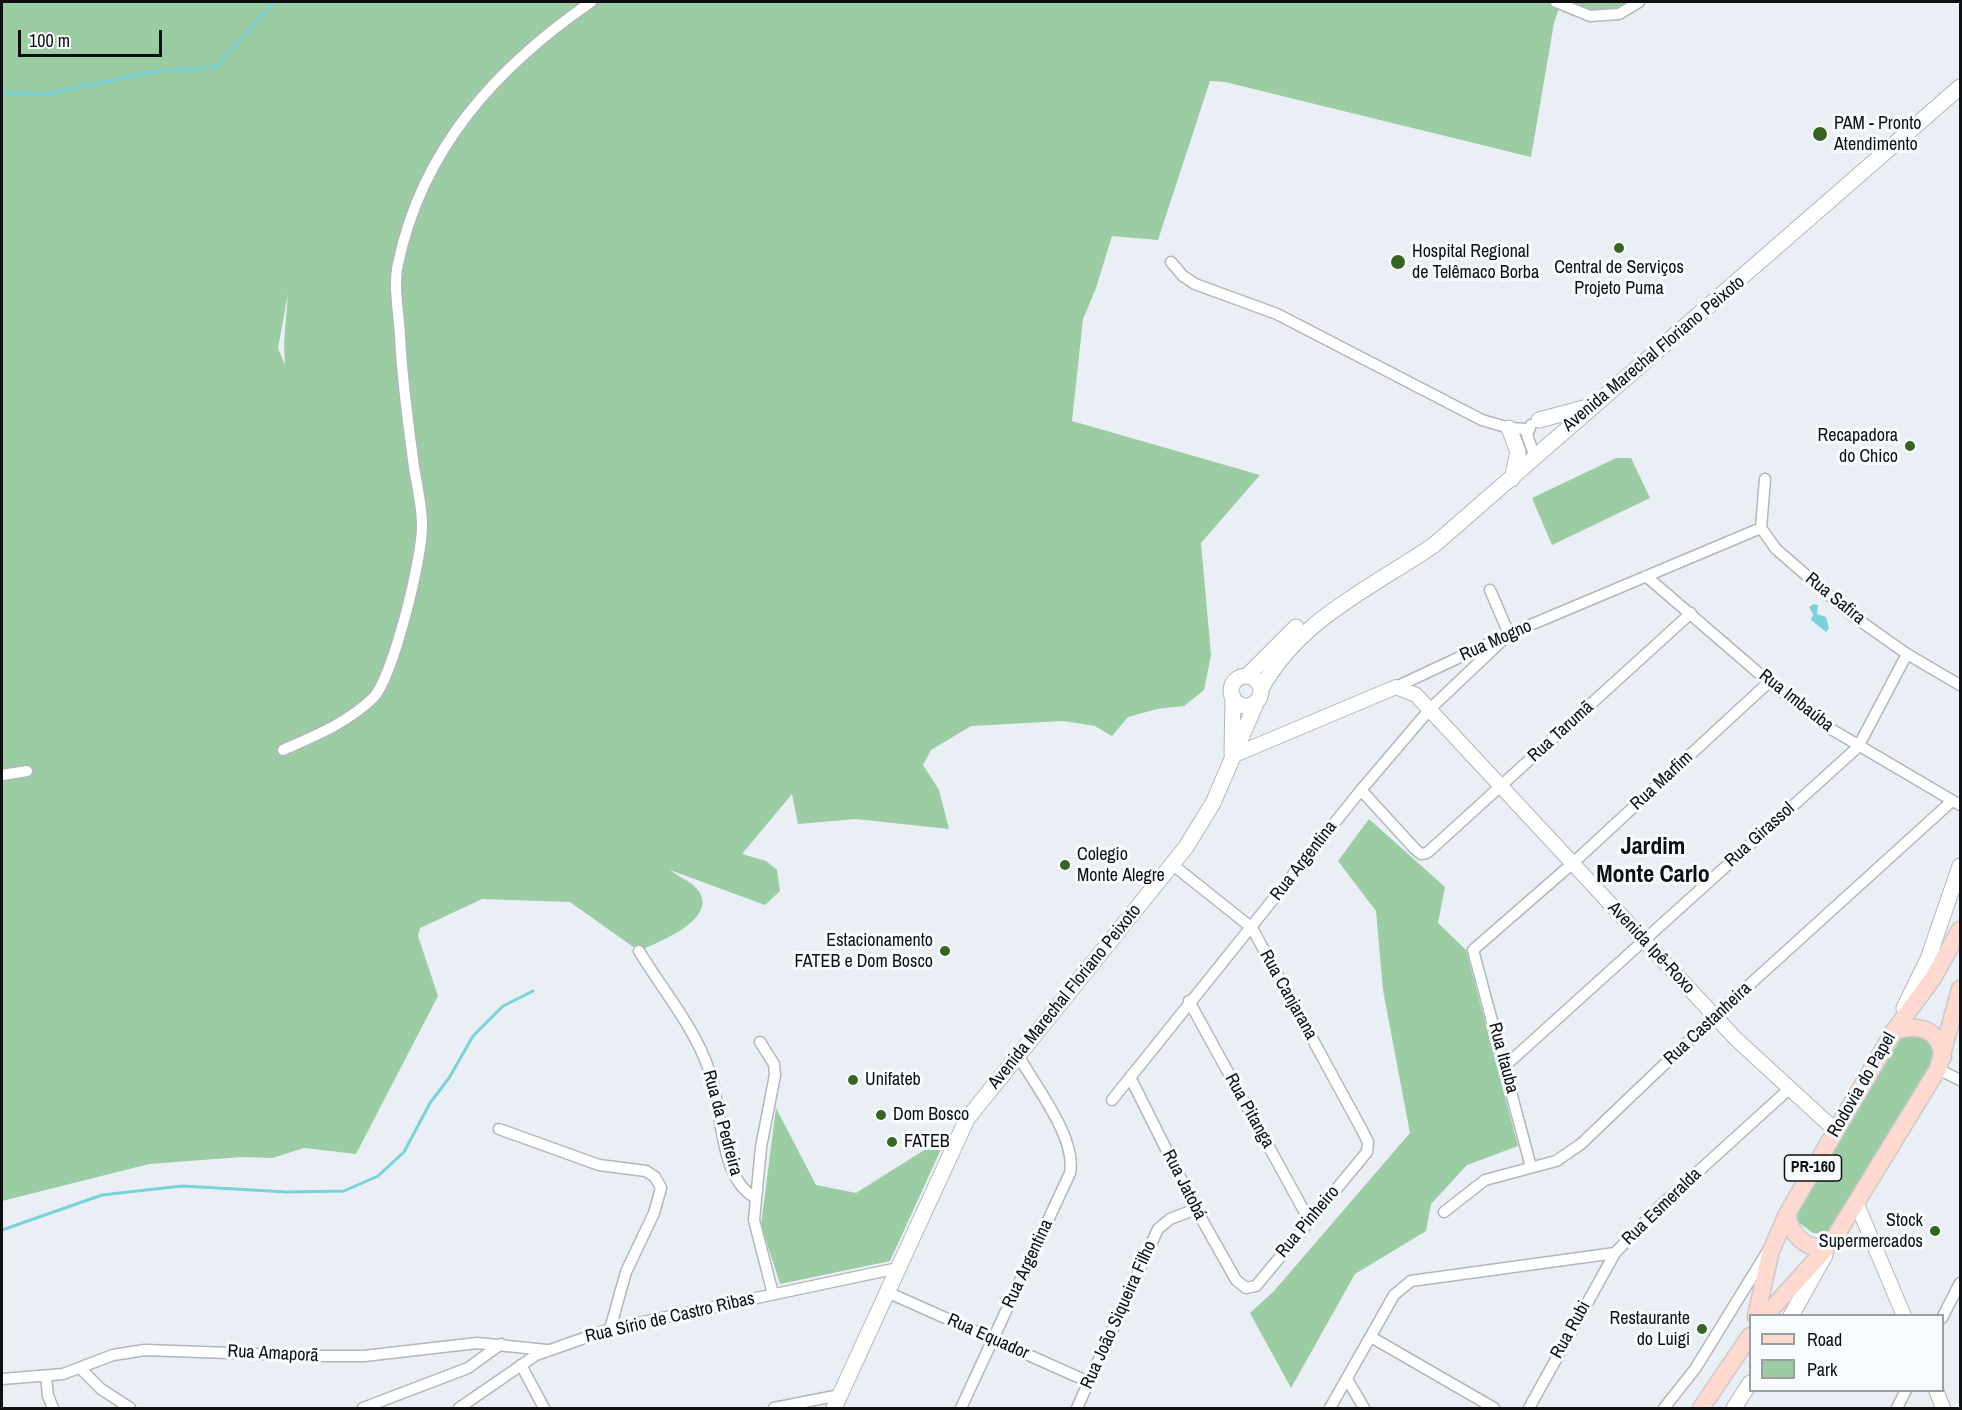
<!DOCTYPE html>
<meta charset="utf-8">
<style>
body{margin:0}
#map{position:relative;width:1962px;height:1410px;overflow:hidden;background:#e9eff4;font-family:"Archivo Narrow",sans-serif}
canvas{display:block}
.frame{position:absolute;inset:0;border:3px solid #0d0f11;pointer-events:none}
.legend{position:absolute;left:1749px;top:1314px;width:195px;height:78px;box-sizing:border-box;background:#f9fcfe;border:2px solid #9b9d9f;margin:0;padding:8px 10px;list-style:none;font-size:18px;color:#0d0f11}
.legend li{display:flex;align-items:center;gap:12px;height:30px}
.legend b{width:30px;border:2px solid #9b9d9f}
.scale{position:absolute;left:18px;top:30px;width:144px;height:27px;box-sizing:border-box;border:3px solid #0d0f11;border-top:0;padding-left:8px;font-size:18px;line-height:21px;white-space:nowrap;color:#0d0f11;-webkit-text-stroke:4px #f9fcfe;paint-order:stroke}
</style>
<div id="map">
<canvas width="1962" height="1410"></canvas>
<div class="frame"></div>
<ul class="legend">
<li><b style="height:8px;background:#fed9d0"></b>Road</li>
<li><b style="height:16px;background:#9bcca4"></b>Park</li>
</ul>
<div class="scale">100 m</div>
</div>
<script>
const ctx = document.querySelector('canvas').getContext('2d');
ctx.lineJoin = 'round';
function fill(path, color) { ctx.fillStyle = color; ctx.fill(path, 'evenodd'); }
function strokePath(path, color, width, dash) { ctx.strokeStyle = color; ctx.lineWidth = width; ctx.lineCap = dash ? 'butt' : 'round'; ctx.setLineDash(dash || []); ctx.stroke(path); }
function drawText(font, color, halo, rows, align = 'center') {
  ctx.font = font + ' "Archivo Narrow",sans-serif'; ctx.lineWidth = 6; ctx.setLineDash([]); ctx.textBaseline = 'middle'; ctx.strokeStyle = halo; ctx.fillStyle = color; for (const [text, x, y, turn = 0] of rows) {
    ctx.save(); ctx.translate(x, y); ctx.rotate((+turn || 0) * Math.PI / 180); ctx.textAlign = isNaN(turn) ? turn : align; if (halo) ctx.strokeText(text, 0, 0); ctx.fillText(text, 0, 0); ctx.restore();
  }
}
fill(new Path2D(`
 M2,2h1559l-7,21 -23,134 -306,-75 -15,-1 -52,159 -46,-4 -16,52 -13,31 -11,102 188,54 -59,68 10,112 -7,35 -20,16 -27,3 -29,8 -16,19 -17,-10 -32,-5 -92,5 -40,24 -8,15 16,25 10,39 -93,-10 -58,5 -6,-30 -50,60 24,7 11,9 3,21 -15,14 -95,-35c8,7 24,12 30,23 15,28 -42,49 -61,58l-69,-49 -88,-3 -62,29 -2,8 20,60 -82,158 -52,-6 -32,10 -30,-1 -93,7 -147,37zM288,293l-4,51 1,21 -7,-17z
 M1562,2h68l-11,7 -30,5z
 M1616,458h15l19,40 -98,47 -20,-47z
 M1369,819l76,68 -7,36 28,27 52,196 -51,19 -36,39 -5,27 -71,43 -64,114 -41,-75 24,-22 136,-158 -27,-143 -7,-79 -38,-50z
 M1927,1034l15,18 -111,183 -18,-2 -15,-11 -1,-11 106,-176z
 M776,1108l40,77 40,8 70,-44 16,-2 -52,114 -110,23 -19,-59z`), '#9bcca4');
fill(new Path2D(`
 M1814,604l4,1 -1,9 9,3 3,11 -3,4 -15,-12 2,-6 -4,-7z`), '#7bd2d9');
strokePath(new Path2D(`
 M2,93l45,1 104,-22 65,-5 58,-65
 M2,1230l100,-35 80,-9 105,6 57,-1 34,-15 26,-24 26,-49 19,-25 24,-42 30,-30 30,-15`), '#7bd2d9', 3);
const minor = new Path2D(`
 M1556,2l34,14 29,-2 20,-12
 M1171,262l12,14 12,8 82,30 205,106 27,8 18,1
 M1531,425l-4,10 8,22
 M1765,479l-4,49 15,21 77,67 54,38 53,31
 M1646,576l123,106 62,47 129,76
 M1490,590l19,44
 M1396,687l113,-53 252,-106
 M283,750c33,-15 64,-27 90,-52 20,-20 50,-143 49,-173 0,-19 -5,-39 -8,-58 -6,-44 -12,-87 -14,-131 -1,-22 -7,-50 -2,-72 24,-116 99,-197 193,-262
 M2,775l25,-4
 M1361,790l54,59 6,5 6,-1 264,-240
 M639,951c23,38 56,77 70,119 14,38 9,106 45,127
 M1189,1001l120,219
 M760,1042l14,22 1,11 -14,72 -7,73 19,74
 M1505,1066l353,-319 49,-93
 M1938,1069l22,11
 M1130,1077l66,132 40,71 10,8 10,-2 111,-134 1,-10 -6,-12 -110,-202 -79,-63
 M1112,1100l249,-310 69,-81 79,-75
 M499,1129l100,36 47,6 9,6 6,11 -7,25 -28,59 -16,57
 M1531,1167l-58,-217 100,-87 196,-181
 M1444,1212l41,-32 71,-19 25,-17 134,-128 237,-215
 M887,1292l202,90
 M1942,1318l18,-35
 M1371,1337l123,71
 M521,1365l23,43
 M81,1369l20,20 29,19
 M46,1377l2,19 5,12
 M2,1379l61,-5 50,-19 32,-5 168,6h51l113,-13 70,7
 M1347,1379l17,29
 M363,1408l105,-40 33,-24
 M459,1408l77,-53 74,-26 288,-61
 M774,1408l66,-13
 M961,1408l109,-235c7,-35 -35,-87 -52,-118
 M1077,1408l81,-179 12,-10 26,-10
 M1330,1408l64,-113 17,-14 204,-28 44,-46 129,-117
 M1529,1408l86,-155
 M1664,1408l31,-39 71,-115
 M1897,1408l9,-18`);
const tertiary = new Path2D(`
 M1232,756l164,-69 20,8 320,344 99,91
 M1856,1202l48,114
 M1936,1390l7,18`);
const secondary = new Path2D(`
 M1539,420l49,-13
 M1509,428l9,24 -6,27
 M1247,676l49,-49
 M1231 691a15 15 0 1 1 30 0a15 15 0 1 1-30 0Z
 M1261,689c38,-70 110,-101 173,-144l526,-458
 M1232,754l1,-57
 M1904,1008l24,-49 32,-93
 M1791,1316l34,-61
 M834,1408l133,-289 219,-272 27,-44 44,-102
 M1734,1408l16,-25`);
const primary = new Path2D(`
 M1894,1031c26,-8 45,-2 49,26
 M1787,1214c2,20 25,44 45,28
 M1756,1316l15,-65 16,-37 107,-183 39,-53 27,-48
 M1765,1316l67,-74 106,-173 22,-80
 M1701,1408l49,-72`);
strokePath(minor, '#b1b7bc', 13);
strokePath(tertiary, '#b1b7bc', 16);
strokePath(secondary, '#b1b7bc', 17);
strokePath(primary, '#cacacb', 19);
strokePath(minor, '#fff', 10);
strokePath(tertiary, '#fff', 14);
strokePath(secondary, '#fff', 15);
strokePath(primary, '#fed9d0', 16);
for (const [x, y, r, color] of [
 [1820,134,8,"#376422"],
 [1619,248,6,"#376422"],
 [1398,262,8,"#376422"],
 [1910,446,6,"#376422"],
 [1065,865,6,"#376422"],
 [945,951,6,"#376422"],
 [853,1080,6,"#376422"],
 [881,1115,6,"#376422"],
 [892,1142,6,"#376422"],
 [1935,1231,6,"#376422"],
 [1702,1329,6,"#376422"]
]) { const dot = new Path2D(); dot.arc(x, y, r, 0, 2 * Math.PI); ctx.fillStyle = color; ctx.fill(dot); strokePath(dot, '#f9fcfe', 2); }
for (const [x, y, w] of [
 [1813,1168,57]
]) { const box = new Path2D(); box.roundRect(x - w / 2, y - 13, w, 26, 4.5); ctx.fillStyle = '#f9fcfe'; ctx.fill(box); strokePath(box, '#0d0f11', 1.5); }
drawText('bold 16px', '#0d0f11', null, [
 ["PR-160",1813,1168]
]);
drawText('18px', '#0d0f11', '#f9fcfe', [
 ["PAM - Pronto",1834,124],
 ["Atendimento",1834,145],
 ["Hospital Regional",1412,252],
 ["de Telêmaco Borba",1412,273],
 ["Central de Serviços",1619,268,"center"],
 ["Projeto Puma",1619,289,"center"],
 ["Recapadora",1898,436,"right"],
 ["do Chico",1898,457,"right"],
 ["Colegio",1077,855],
 ["Monte Alegre",1077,876],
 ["Estacionamento",933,941,"right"],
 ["FATEB e Dom Bosco",933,962,"right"],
 ["Unifateb",865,1080],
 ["Dom Bosco",893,1115],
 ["FATEB",904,1142],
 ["Stock",1923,1221,"right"],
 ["Supermercados",1923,1242,"right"],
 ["Restaurante",1690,1319,"right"],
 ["do Luigi",1690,1340,"right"]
], 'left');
drawText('18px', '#0d0f11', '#f9fcfe', [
 ["Avenida Marechal Floriano Peixoto",1654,354,-40],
 ["Rua Safira",1835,599,39],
 ["Rua Mogno",1496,641,-24],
 ["Rua Imbaúba",1796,701,38],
 ["Rua Tarumã",1561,732,-42],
 ["Rua Marfim",1662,781,-43],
 ["Rua Girassol",1760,835,-42],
 ["Rua Argentina",1304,861,-52],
 ["Avenida Ipê-Roxo",1651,948,47],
 ["Rua Canjarana",1288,995,61],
 ["Avenida Marechal Floriano Peixoto",1065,997,-51],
 ["Rua Castanheira",1708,1024,-43],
 ["Rua Itauba",1503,1058,75],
 ["Rodovia do Papel",1862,1085,-60],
 ["Rua Pitanga",1249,1111,61],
 ["Rua da Pedreira",722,1123,75],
 ["Rua Jatobá",1184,1185,63],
 ["Rua Esmeralda",1662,1207,-44],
 ["Rua Pinheiro",1308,1222,-50],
 ["Rua Argentina",1028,1264,-65],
 ["Rua João Siqueira Filho",1119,1315,-66],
 ["Rua Sírio de Castro Ribas",670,1318,-13],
 ["Rua Rubi",1571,1330,-61],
 ["Rua Equador",988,1337,24],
 ["Rua Amaporã",273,1354,3]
]);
drawText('bold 24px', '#0d0f11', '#f9fcfe', [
 ["Jardim",1653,848],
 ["Monte Carlo",1653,876]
]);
</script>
